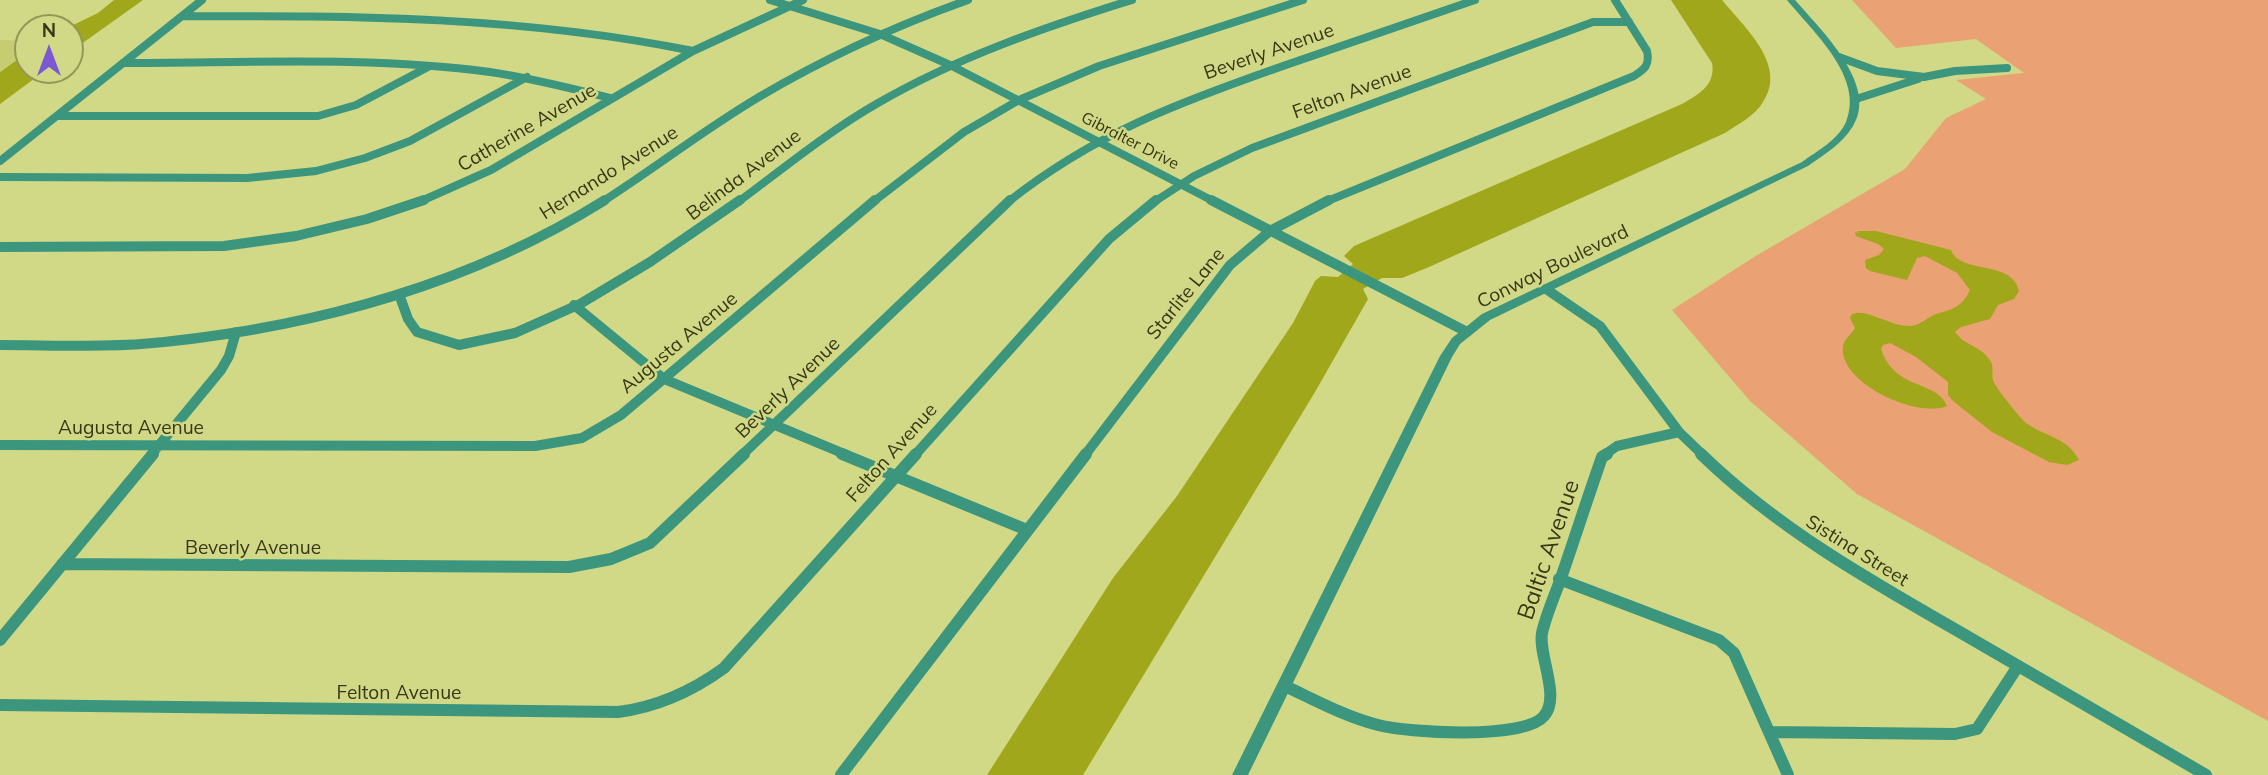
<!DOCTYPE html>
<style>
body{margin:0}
#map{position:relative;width:2268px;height:775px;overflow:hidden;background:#d1d886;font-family:Mulish,sans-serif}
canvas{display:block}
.north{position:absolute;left:14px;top:14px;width:70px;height:70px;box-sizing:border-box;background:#d1d886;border:2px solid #939859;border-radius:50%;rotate:0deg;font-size:19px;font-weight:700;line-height:28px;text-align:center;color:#353715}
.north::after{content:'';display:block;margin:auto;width:24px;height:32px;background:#7b59d3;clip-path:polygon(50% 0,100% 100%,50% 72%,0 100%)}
</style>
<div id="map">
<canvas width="2268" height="775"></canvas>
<div class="north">N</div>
</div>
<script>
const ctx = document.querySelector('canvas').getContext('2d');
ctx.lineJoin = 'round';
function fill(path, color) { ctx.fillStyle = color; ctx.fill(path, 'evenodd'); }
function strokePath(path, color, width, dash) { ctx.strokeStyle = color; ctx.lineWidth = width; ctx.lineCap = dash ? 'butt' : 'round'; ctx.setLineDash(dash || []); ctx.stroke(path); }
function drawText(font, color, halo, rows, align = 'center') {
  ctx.font = font + ' Mulish,sans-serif'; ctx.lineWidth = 5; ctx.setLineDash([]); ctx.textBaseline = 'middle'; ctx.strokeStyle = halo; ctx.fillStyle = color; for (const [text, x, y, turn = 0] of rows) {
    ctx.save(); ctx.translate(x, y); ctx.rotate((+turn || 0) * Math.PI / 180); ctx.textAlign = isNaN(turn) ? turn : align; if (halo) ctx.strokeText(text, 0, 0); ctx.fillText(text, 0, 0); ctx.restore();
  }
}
fill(new Path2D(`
 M0,40l28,1v11l-28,19z`), '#c5cc71');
fill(new Path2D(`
 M1852,0h416v721l-411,-227 -107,-93 -78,-91 82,-53 151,-88 41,-51 40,-19 -30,-19 68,-7 -48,-34 -80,9z`), '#eaa173');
fill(new Path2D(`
 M114,0h29l-73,52v-24h-3l31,-15z
 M1671,0h51c22,27 66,65 41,102 -8,14 -25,22 -38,31l-296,134 -27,11h-20l-19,11 5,10 -53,93 -232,383h-96l126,-197 64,-82 116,-173 22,-42 6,-5 17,1 15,-13 -9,-8 10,-10 328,-142c17,-10 34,-19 30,-41z
 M28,52v18h18l-46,34v-32z
 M1857,231h19l75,19c9,25 61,9 68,41l-5,8 -16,6 -8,14 -29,8 -6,5c9,13 25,14 34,27 6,7 2,13 4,21 1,6 28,39 33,43 20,14 41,14 53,37l-12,5 -18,-3 -57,-30 -39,-31 -5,-6v-13l-32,-25 -26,-14 -7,2 -2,4c14,42 56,31 66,57 -29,13 -109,-23 -104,-60 1,-7 9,-12 12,-18l-5,-10 2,-4c16,-6 37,13 59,12 10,-1 15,-8 25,-12 17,-5 26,-7 34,-24l-13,-17 -32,-17 -8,2 -10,22 -37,-9 -4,-3 -1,-8 14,-5 5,-6 -6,-5 -22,-8 -1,-4 5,1z`), '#a0a71a');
strokePath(new Path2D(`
 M770,0l110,34 70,31 265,137
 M183,16c174,0 338,0 510,35
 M1839,57l38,14 47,6 31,-6 52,-3
 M123,63c122,0 246,-7 367,9 41,6 80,16 120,26
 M1856,99l62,-20
 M57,116h261l38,-11 72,-38
 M0,161l202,-161
 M0,177l247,1 69,-7 49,-13 45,-17 117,-64
 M419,202l72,-32 202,-119 110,-51
 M602,202c53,-34 103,-73 157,-105 66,-39 136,-71 209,-97
 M738,202c46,-34 91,-71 140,-99 80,-46 167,-76 254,-103
 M873,202l91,-70 55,-32 80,-34 204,-66
 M1008,202c87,-69 172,-100 275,-136 64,-22 128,-44 192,-66
 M1154,202l40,-26 58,-28 341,-126h36
 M1325,202l309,-126c11,-7 16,-11 13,-25l-32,-51`), '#3c967e', 8);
strokePath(new Path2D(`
 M1211,200l256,132
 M0,247l224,-1 72,-10 71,-17 57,-19
 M1546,289l54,37 79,106 24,23
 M399,294l9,25 9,13 42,13 56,-12 65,-29 70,-42 90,-62
 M574,305l90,74 183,76
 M0,345c55,0 110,3 164,-3 154,-16 309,-59 441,-142
 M0,445l535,1 47,-8 39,-23 254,-215
 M151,455l70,-85 8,-14 7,-24
 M742,455l268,-255
 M915,455l194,-216 47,-39
 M1085,455l145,-190 40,-34 59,-31
 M1604,455l13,-9 62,-14`), '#3c967e', 10);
strokePath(new Path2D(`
 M842,454l185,76
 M1701,454c75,73 166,125 257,177 82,48 165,96 248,144
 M62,564l507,3 42,-8 39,-16 94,-89
 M1559,579l160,61 15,13 54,122
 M0,640l153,-186
 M1285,686c30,14 61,31 93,39 30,8 146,15 166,-9 17,-19 -6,-61 -2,-83 4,-18 13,-38 19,-55 14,-41 27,-81 41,-121l5,-3
 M0,705l618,7c40,-5 73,-20 106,-44l192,-214
 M1771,732l184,2 22,-5 41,-63
 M841,775l245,-321`), '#3c967e', 12);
fill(new Path2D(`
 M1787,0h8c25,29 84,85 58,126 -11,18 -28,28 -45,40l-318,154 -30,24 -8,13 -204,418h-16l208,-419 12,-18 30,-24 320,-152c15,-11 36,-22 44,-40 19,-45 -34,-91 -59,-122z`), '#3c967e');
drawText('16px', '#353715', '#d1d886', [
 ["Gibralter Drive",1130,141,27]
]);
drawText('19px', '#353715', '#d1d886', [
 ["Beverly Avenue",1269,52,-19],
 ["Felton Avenue",1352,92,-20],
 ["Catherine Avenue",527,128,-30],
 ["Hernando Avenue",609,173,-32],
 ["Belinda Avenue",744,175,-37],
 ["Conway Boulevard",1553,267,-26],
 ["Starlite Lane",1186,294,-51],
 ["Augusta Avenue",679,343,-40],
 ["Beverly Avenue",788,388,-44],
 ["Augusta Avenue",131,428],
 ["Felton Avenue",892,453,-48],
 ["Beverly Avenue",253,548],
 ["Sistina Street",1857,551,32],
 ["Felton Avenue",399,693]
]);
drawText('23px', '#353715', '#d1d886', [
 ["Baltic Avenue",1549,550,-71]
]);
</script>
